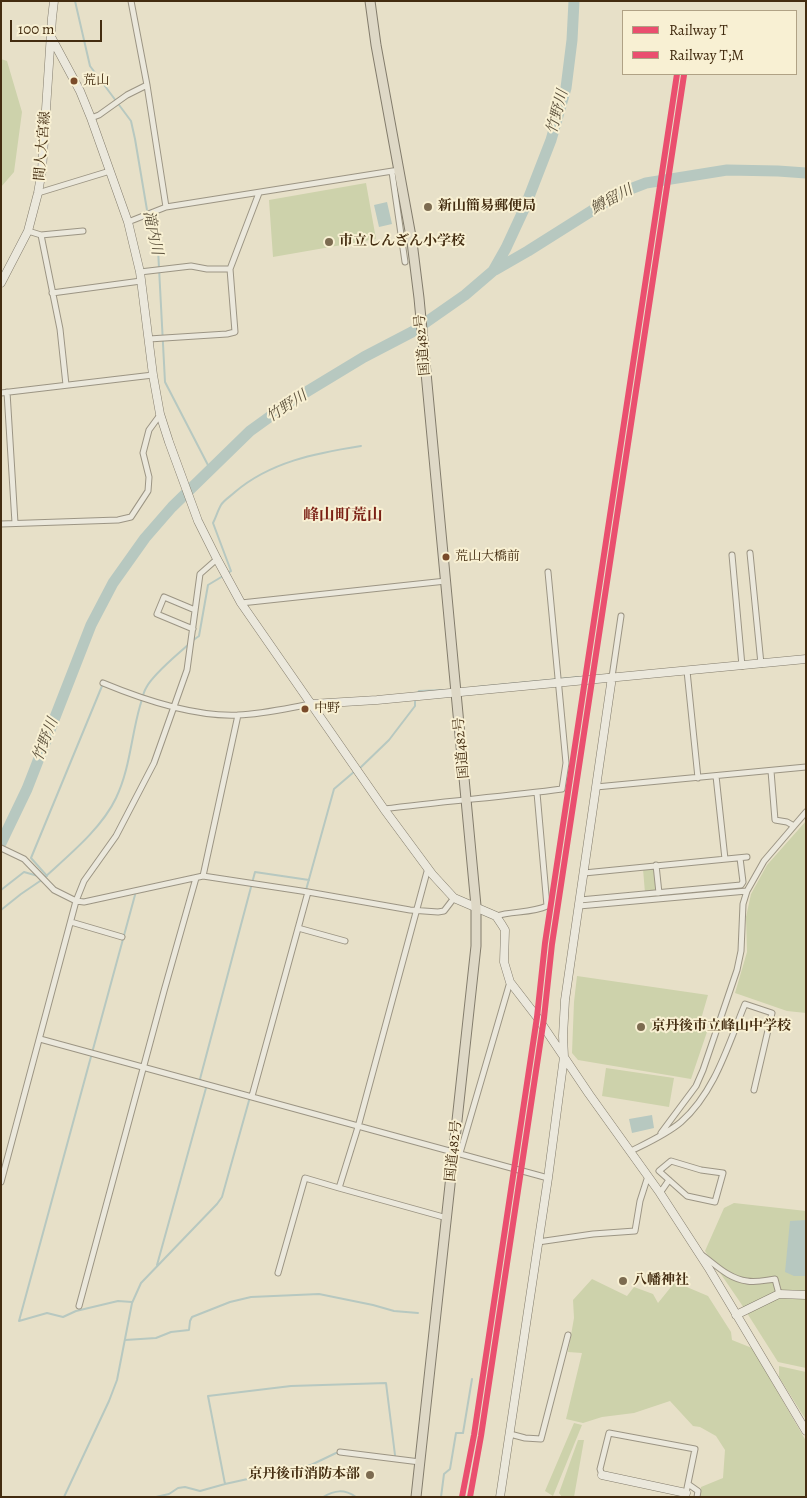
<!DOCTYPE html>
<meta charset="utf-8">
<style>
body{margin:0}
#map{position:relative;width:807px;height:1498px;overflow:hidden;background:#e7e0c8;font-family:Alegreya,serif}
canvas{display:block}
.frame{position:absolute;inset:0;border:2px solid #432c10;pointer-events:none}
.legend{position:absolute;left:622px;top:10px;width:175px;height:65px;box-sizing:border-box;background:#f8f0d3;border:1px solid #b0a285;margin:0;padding:6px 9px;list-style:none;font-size:15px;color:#432c10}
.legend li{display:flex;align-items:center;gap:10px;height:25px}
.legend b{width:25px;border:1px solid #b0a285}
.scale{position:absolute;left:10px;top:20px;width:92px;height:22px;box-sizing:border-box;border:2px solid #432c10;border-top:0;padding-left:6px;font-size:15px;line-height:18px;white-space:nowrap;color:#432c10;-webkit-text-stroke:4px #f8f0d3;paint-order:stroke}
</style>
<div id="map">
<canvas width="807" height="1498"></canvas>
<div class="frame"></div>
<ul class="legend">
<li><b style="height:6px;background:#ea4f6f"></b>Railway T</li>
<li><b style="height:6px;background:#ea4f6f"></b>Railway T;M</li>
</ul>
<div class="scale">100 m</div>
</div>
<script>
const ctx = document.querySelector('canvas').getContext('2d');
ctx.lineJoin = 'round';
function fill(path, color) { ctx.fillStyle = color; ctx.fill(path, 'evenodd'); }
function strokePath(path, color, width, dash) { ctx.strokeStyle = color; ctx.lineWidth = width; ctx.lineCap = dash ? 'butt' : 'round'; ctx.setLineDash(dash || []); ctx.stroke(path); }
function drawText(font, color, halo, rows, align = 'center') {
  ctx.font = font + ' Alegreya,"Noto Serif JP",serif'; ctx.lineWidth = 4; ctx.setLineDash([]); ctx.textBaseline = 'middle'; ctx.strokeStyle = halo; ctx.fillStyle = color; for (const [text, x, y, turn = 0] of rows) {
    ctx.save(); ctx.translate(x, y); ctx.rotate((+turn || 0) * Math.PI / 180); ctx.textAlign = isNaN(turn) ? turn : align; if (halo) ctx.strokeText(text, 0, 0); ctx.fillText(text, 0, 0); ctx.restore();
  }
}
fill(new Path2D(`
 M1,59l6,2 15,51 -8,60 -13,15z
 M366,183l10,56 -103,18 -4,-57z
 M806,821v192l-19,-2 -52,-18 12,-41 -1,-35 5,-23 16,-29z
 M654,868l3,23 -12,2 -2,-24z
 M577,976l131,19 -9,31 9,3 -17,50 -113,-19 -6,-7 2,-51z
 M606,1068l68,10 -5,29 -67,-11z
 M734,1203l72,8v157l-28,-6 -38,-60 -35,-51 19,-43z
 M592,1279l35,17 7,-9 19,7 5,9 17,-21 33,14 23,36 1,8 20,8 54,93v56h-106l1,-10 22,-9 2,-28 -9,-14 -16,-9 -7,-1 -23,-25 -36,12 -32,4 -19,6 -17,-4 16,-66 -14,-1 6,-34 -1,-18z
 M779,1366l27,6v48l-27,-43z
 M574,1423l8,2 -29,71 -8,-5z
 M578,1440h6l-10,57h-12l-3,-4z`), '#cdd2ab');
fill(new Path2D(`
 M387,202l5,22 -13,3 -5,-22z
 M652,1115l2,13 -22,5 -3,-14z
 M806,1220v56h-12l-9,-4 5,-51z`), '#b7c8c0');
strokePath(new Path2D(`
 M75,1l15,65 41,55 4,18 12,71 11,39 7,133 45,87
 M227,573l4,-2 -18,-48c3,-6 5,-13 8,-18 3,-5 10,-9 14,-13 35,-30 81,-39 126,-46
 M192,641l7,-5 9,-51 15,-9
 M477,687l102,-10
 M418,693l1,-2 26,-1
 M359,769l30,-29 26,-34v-6
 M47,876l-16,-18 71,-172
 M43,877h2c24,-22 57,-49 71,-79 14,-29 15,-61 24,-92 2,-6 3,-13 6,-18 7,-14 31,-33 43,-44
 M1,890l23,-18 14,4
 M306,890l28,-101 21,-18
 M1,910l20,-16 22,-15
 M157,1265l49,-177 -6,-9 55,-207 54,8
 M132,1302l-14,-1 -42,10 -13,6 -16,-4 -28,8 116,-426
 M125,1340l31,-2 15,-6 18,-2 1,-9 2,-4 38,-15 21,-5 68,-3 54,11 21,6 24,2
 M225,1484l-17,-88 83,-10 95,-3 9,72
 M64,1497l45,-96 8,-21 15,-77 9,-20 76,-79 5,-7 28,-100
 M156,1497l13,-3 9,-6 7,-1 15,4 25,-7 86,-19 25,-12h3
 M323,1497c12,-7 21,-8 33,0
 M441,1497l3,-23 6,-5 6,-36h7l9,-54`), '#b7c8c0', 2);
strokePath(new Path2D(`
 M495,270l33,-19 92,-58 26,-10 81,-13 51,1 28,2
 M1,843l26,-54 64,-164 22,-42 32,-45 27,-31 78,-76 43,-31 71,-43 48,-25 53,-37 28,-24 13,-23 19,-41 26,-67 15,-52 6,-48 2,-39`), '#b7c8c0', 11);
const street = new Path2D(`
 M131,1l16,84 19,122 233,-37
 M91,118l8,-3 28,-20 20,-10
 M392,172l13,90
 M38,193l72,-22
 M128,222l38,-15
 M28,231l13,4 42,-4
 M41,235l19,94 6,56
 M140,272l51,-6 16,3h23
 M52,293l89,-12
 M149,339l78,-5 8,-2 -5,-63 29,-76
 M7,392l8,131
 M1,393l152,-18
 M1,524l117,-4 13,-3 17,-26 1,-14 -6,-24 6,-23 11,-15
 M750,553l11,111
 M732,555l10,111
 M241,603l205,-22
 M193,629l-36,-15 7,-17 31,13
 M687,671l11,107
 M612,677l9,-61
 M103,683c41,17 91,34 135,32 25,-1 50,-7 73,-11
 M771,771l4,49 12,2 7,4
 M716,776l9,83
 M596,787l210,-20
 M384,809c60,-8 119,-12 178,-20l4,-26 -18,-191
 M1,848l23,11 30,31 22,11 8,1 119,-26 105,16 102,18 28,2 6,-1 10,-13
 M656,865l3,28
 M584,873l163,-16
 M203,876l35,-161
 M580,900l161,-15 2,-3 -3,-24
 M579,906l168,-15 17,-30 42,-49
 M496,916c16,-5 36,-3 51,-10l-10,-113
 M71,922l51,15
 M298,928l47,13
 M40,1039l508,139
 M252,1096l56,-204
 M661,1133l35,-47 7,-16 34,-100 4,-19 2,-47 4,-13
 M631,1151c16,-8 36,-17 50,-29 34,-30 47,-77 64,-118l27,9 -18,77
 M460,1153l50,-171
 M671,1161l30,9 22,3 -8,29 -28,-6 -28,-25z
 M1,1182l75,-281 8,-20 32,-45 38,-73 33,-93 13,-96 17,-15
 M339,1188l108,30
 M660,1193l9,-13
 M538,1242l55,-8 42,-3 5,-30 8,-25
 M702,1255c14,10 27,24 45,26 9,2 19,-1 28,-2l4,15
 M278,1273l27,-95 34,10 19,-61 70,-259
 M79,1306l85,-315 32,-113
 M510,1434l15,4 16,1 27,-104
 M340,1452l80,10
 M602,1475l-2,-6 9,-36 86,16 -9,44
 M688,1484l10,7 -1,6`);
const secondary = new Path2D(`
 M51,37l29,54 11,27 37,104 12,50 13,103 7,39 9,28 29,79 19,38 24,44 143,206 48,65 22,24 42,18 6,9 3,5 -1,32 6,20 27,35 52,77 71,99 48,74 98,164
 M1,283l27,-52 10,-38 4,-23 10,-152 2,-17
 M311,704l66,-4 429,-41
 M736,1315l43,-21 27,1
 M602,1475l84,18 -1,4
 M500,1497l48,-319 16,-121 -1,-21 2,-36 47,-323`);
const highway = new Path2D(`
 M370,1l6,44 36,197 7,56 57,608v40l-60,551`);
strokePath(street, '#9c9584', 7);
strokePath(secondary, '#837c6c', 9);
strokePath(highway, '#837c6c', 11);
strokePath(street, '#ebe8dc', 5);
strokePath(secondary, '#ebe8dc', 8);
strokePath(highway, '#ded8c6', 9);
strokePath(new Path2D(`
 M462,1497l12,-62 63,-418 8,-74 132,-869`), '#ea4f6f', 6);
strokePath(new Path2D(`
 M470,1497l11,-61 63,-418 8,-74 132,-869`), '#ea4f6f', 6);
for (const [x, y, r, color] of [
 [74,81,4.5,"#7a4b2a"],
 [428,207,5,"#7c6b50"],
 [329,242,5,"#7c6b50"],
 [446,557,4.5,"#7a4b2a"],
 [305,709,4.5,"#7a4b2a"],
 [641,1027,5,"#7c6b50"],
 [623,1281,5,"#7c6b50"],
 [370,1475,5,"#7c6b50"]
]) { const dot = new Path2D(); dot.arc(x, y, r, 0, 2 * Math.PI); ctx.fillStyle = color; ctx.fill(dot); strokePath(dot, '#f8f0d3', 2); }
drawText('13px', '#432c10', '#f8f0d3', [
 ["荒山",83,81],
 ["荒山大橋前",455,557],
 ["中野",314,709]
], 'left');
drawText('14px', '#432c10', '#f8f0d3', [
 ["間人大宮線",43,146,-85],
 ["国道482号",423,345,-95],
 ["国道482号",462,748,-95],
 ["国道482号",454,1151,-84]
]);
drawText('bold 14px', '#432c10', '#f8f0d3', [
 ["新山簡易郵便局",438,207],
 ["市立しんざん小学校",339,242],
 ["京丹後市立峰山中学校",651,1027],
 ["八幡神社",633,1281],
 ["京丹後市消防本部",360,1475,"right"]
], 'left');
drawText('italic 15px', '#5b503b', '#f8f0d3', [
 ["竹野川",558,112,-75],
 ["鱒留川",612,200,-28],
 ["滝内川",152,233,78],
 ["竹野川",287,407,-33],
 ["竹野川",46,740,-69]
]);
drawText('bold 16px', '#7a1f14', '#f8f0d3', [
 ["峰山町荒山",343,516]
]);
</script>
